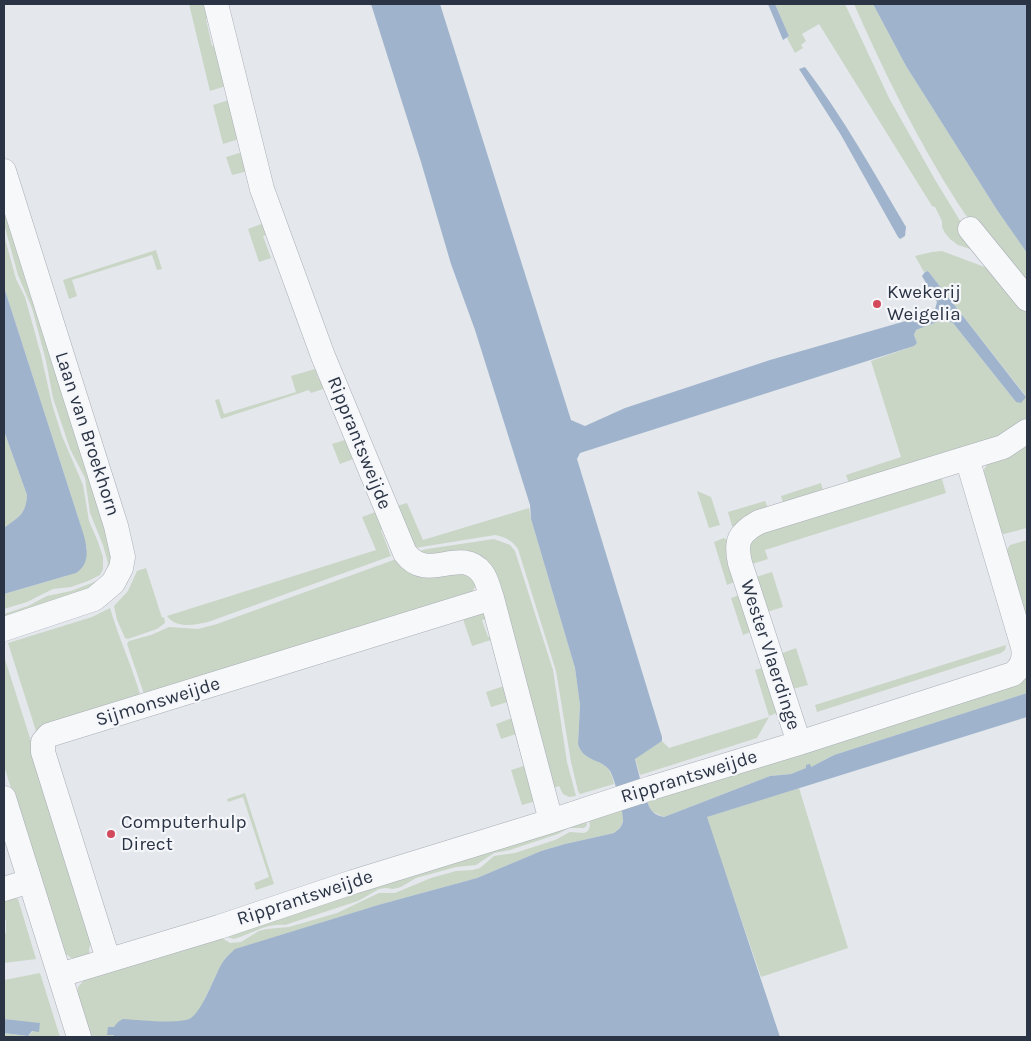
<!DOCTYPE html>
<style>
body{margin:0}
#map{position:relative;width:1031px;height:1041px;overflow:hidden;background:#e4e7ec;font-family:Karla,sans-serif}
canvas{display:block}
.frame{position:absolute;inset:0;border:5px solid #2b3445;pointer-events:none}
</style>
<div id="map">
<canvas width="1031" height="1041"></canvas>
<div class="frame"></div>
</div>
<script>
const ctx = document.querySelector('canvas').getContext('2d');
ctx.lineJoin = 'round';
function fill(path, color) { ctx.fillStyle = color; ctx.fill(path, 'evenodd'); }
function strokePath(path, color, width, dash) { ctx.strokeStyle = color; ctx.lineWidth = width; ctx.lineCap = dash ? 'butt' : 'round'; ctx.setLineDash(dash || []); ctx.stroke(path); }
function drawText(font, color, halo, rows, align = 'center') {
  ctx.font = font + ' Karla,sans-serif'; ctx.lineWidth = 4.5; ctx.setLineDash([]); ctx.textBaseline = 'middle'; ctx.strokeStyle = halo; ctx.fillStyle = color; for (const [text, x, y, turn = 0] of rows) {
    ctx.save(); ctx.translate(x, y); ctx.rotate((+turn || 0) * Math.PI / 180); ctx.textAlign = isNaN(turn) ? turn : align; if (halo) ctx.strokeText(text, 0, 0); ctx.fillText(text, 0, 0); ctx.restore();
  }
}
fill(new Path2D(`
 M189,4h18l3,13 -4,2 6,27 5,-1 9,41 -16,5z
 M775,4h70l44,94 45,80 45,74 -21,-7 -8,-6 -5,-6 -3,-6v-6l-7,-14 -3,-1 -113,-182 -17,10 4,7 -5,4 2,3 -8,5 -8,-15 2,-2z
 M854,4h19l33,62 91,144 30,43v39c-23,-30 -50,-58 -70,-90 -40,-63 -73,-130 -103,-198z
 M229,100l10,39 -16,5 -10,-39z
 M243,152l5,19 -16,4 -6,-18z
 M4,203l110,356 -7,12 1,-8 -5,-18 -13,-32 -5,-35 -15,-29 -17,-51 -7,-37 -14,-53 -14,-33 -14,-51z
 M264,223l4,11 -5,2 8,22 -12,4 -11,-33z
 M4,235l12,44 9,18 16,58 11,49 10,32 21,49 6,36 9,21 5,15v12l-3,6 -12,6 -17,6 -18,2 -26,13 -23,7v-15l62,-18 21,-27 -9,-32 -74,-230z
 M156,250l6,19 -5,1 -5,-15 -80,25 5,16 -8,3 -6,-19z
 M942,251l48,18 37,37v112l-19,16 -158,52 -4,-11 55,-18 -30,-96 43,-15 3,-3 -3,-8 2,-5 26,-10 11,3 63,79 9,-7 -97,-124 -4,1 -9,-16 17,-4z
 M315,369l4,11 4,-2 3,10 -15,5 -2,-3 -88,29 -6,-19 4,-1 5,15 72,-22 -5,-16z
 M4,431l23,64c-1,20 -9,22 -23,33z
 M348,439l8,19 -16,6 -8,-20z
 M1027,440v88l-23,6 -5,-2 -17,-59 7,-12z
 M941,476l5,17 -181,57 3,9 -16,5 -4,-18 10,-12z
 M821,483l3,11 -40,12 -3,-10z
 M697,491l14,6 9,28 -11,3z
 M765,501l4,10 -33,17 -4,-2 -4,-14z
 M407,503l16,37 106,-32 2,11 44,149 5,37 -2,39c5,18 25,14 32,28 2,3 3,8 4,12l-34,10 -2,-3 -7,-29 -15,-91 -38,-122c-6,-9 -13,-12 -23,-14l-80,13 -18,-42z
 M378,511l7,17 -4,2 10,26 -183,66c-13,3 -32,7 -41,-6l209,-66 -14,-33z
 M724,538l5,3 8,40 -10,4 -13,-43z
 M494,539l16,6 5,6 38,119 14,92 9,34 -7,1 -6,-3 -4,-8 -8,3 -72,-233 -15,-5h-14l-18,4 -13,-4 8,-2z
 M1027,540v83l-21,-72 4,-6z
 M399,558l67,13 10,14 -5,9 -326,103 -18,-53 2,-3 22,-6 18,-8 29,2 19,-5z
 M146,568l16,50 2,-1 1,6 -8,6 -29,10 -3,-1 -8,-18 -3,-14 14,-15 9,-20z
 M772,572l11,35 -16,5 -11,-35z
 M102,579l-2,5 -96,35v-5l24,-8 19,-10 24,-5z
 M742,594l11,37 -10,4 -12,-37z
 M110,608c9,31 23,60 31,90l-105,33 -28,-88 84,-26z
 M476,608l9,5 2,6 -5,1 6,17 5,-1 1,3 -22,7 -11,-33z
 M1006,645l-1,5 -4,3 -184,59 -2,-7z
 M796,648l12,37 -16,4 -12,-35z
 M4,656l89,281 -4,12 1,8 -16,3 -11,-8 -59,-186z
 M765,667l14,45 -10,4 -14,-46z
 M1027,674v19l-193,62 -23,12 -5,-2 1,3 -16,6 -21,2 -106,41 -13,-6 -4,-10z
 M507,685l4,16 -20,6 -5,-15z
 M515,717l4,16 -18,6 -5,-15z
 M769,717l-12,21 -117,37 -5,-17 27,-17 7,7z
 M527,765l9,36 -14,4 -11,-35z
 M799,788l49,160 -87,29 -55,-160z
 M245,793l29,91 -18,6 -2,-7 15,-6 -26,-80 -15,5 -1,-3z
 M622,809c2,11 2,17 -8,24l-49,11 -24,7 -64,27 -99,27 -142,44 -11,9 -7,13 -19,40 -5,6 -7,3 -73,15v2h-25l-12,-44 1,-6 7,-8 137,-41 8,5 11,-1 18,-11 8,-2 22,-2 48,-14 42,-20h16l36,-15 25,-7 17,-1 7,-2 14,-12 21,-3 40,-13 15,-8 14,1 4,-2 2,-5 -1,-7z
 M586,820l1,5 -3,3h-15l-11,6 -48,16 -16,3 -18,12 -20,2 -18,5 -22,6 -15,9 -8,2 -7,-1 -7,1 -21,12 -73,24c-20,-2 -33,9 -51,14l-7,-2 138,-47z
 M12,897l6,2 18,60 -32,4v-28l2,-3v-11l-2,-3v-19z
 M40,973l20,64h-56v-4l24,3 12,-12 -36,-5v-39z`), '#c9d6c5');
fill(new Path2D(`
 M371,4h69l131,416 14,6 40,-18 145,-48 146,-42 19,-9 2,-7 -15,-26 3,-4 3,-1 98,126 -5,6 -5,-1 -63,-79 -11,-3 -26,10 -2,5 3,8 -3,3 -334,107 -3,6 85,278v4l-27,18c3,11 11,47 18,53 3,3 7,4 11,5l106,-41 21,-2 15,-6v-3l4,-1 1,3 23,-12 193,-62v24l-320,100 73,220h-666v-2h-7l1,-8h6l4,-5 5,-3c17,1 51,5 66,0 13,-5 26,-46 35,-59 3,-4 8,-8 11,-11l143,-44 99,-27 64,-27 24,-7 49,-11c4,-3 8,-6 9,-12 1,-7 -9,-44 -13,-50 -9,-13 -27,-9 -32,-27l2,-39 -5,-37 -44,-149 -1,-14 -55,-175 -24,-66 -30,-102z
 M768,4h7l14,32 -6,4z
 M873,4h154v249l-30,-43 -91,-144z
 M805,67c38,50 69,106 101,160l-1,9 -5,3 -2,-2 -57,-102 -42,-66z
 M4,287l74,230c5,17 18,44 -2,56l-72,21v-66c14,-11 22,-13 23,-33l-23,-64z
 M4,1019l36,4 -1,9 -7,-1 -4,5 -24,-3z`), '#9fb4cc');
const minor = new Path2D(`
 M216,4l46,185 8,22 53,145 82,197c23,31 55,-8 77,20 5,6 7,17 10,25l59,223
 M4,171l112,355 7,31 -2,11 -8,15 -19,16 -90,30
 M970,229l57,70
 M967,458l36,-11 24,-16
 M4,798l75,239
 M4,889l26,-8
 M108,959l-65,-207v-10l6,-7 443,-137
 M60,975l159,-48 134,-45 198,-61 100,-33 148,-45 214,-69c9,-8 12,-15 10,-27l-56,-189 -208,64c-20,11 -24,19 -19,41l59,180`);
strokePath(minor, '#a9aeb7', 25);
strokePath(minor, '#f7f8fa', 24);
for (const [x, y, r, color] of [
 [877,304,5,"#d1495b"],
 [111,834,5,"#d1495b"]
]) { const dot = new Path2D(); dot.arc(x, y, r, 0, 2 * Math.PI); ctx.fillStyle = color; ctx.fill(dot); strokePath(dot, '#f4f6f9', 2); }
drawText('19px', '#2b3445', '#f4f6f9', [
 ["Kwekerij",887,293],
 ["Weigelia",887,315],
 ["Computerhulp",121,823],
 ["Direct",121,845]
], 'left');
drawText('19px', '#2b3445', '#f4f6f9', [
 ["Laan van Broekhorn",87,434,72],
 ["Ripprantsweijde",359,443,68],
 ["Wester Vlaerdinge",770,655,72],
 ["Sijmonsweijde",158,702,-17],
 ["Ripprantsweijde",689,777,-17],
 ["Ripprantsweijde",305,898,-18]
]);
</script>
